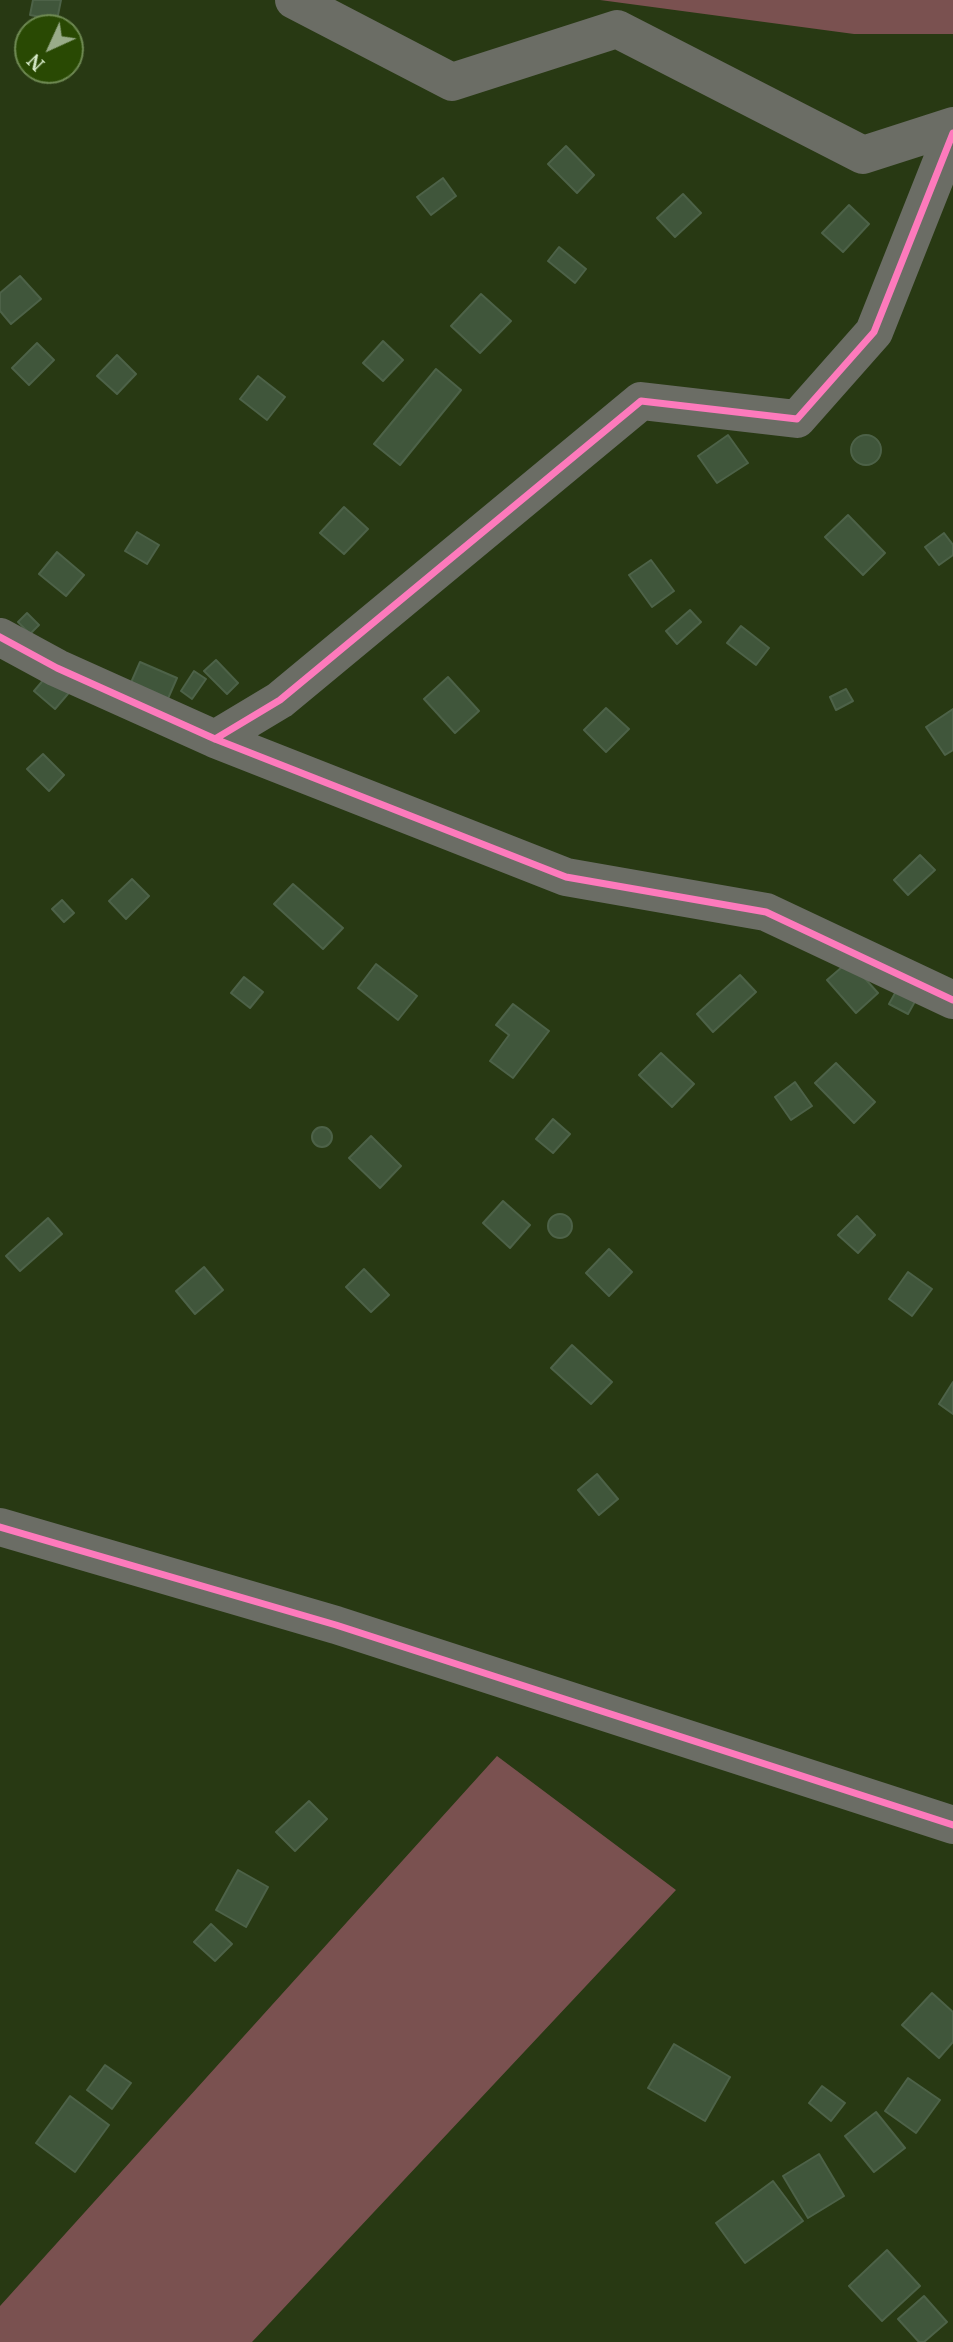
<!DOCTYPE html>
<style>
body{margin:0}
#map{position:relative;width:953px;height:2342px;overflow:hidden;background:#283913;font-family:"PT Serif",serif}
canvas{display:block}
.north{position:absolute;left:14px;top:14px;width:70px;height:70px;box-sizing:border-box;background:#294903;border:2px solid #6e8952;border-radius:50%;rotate:225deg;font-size:19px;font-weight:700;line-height:28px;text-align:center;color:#d6eac8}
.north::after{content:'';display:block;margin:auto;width:24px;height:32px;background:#99ac89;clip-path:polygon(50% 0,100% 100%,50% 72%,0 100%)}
</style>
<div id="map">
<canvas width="953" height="2342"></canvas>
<div class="north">N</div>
</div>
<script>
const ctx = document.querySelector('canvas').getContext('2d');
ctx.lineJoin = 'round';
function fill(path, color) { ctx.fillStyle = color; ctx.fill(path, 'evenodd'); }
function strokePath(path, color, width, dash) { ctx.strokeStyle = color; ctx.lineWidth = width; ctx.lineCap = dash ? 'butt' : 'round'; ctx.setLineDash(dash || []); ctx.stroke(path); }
fill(new Path2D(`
 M600,0h353v34h-99z
 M497,1756l179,134 -424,452h-252v-36z`), '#7a5150');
const building = new Path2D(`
 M33,0h28l-4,20 -27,-5z
 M566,146l28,29 -17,18 -29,-29z
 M443,178l13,18 -25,19 -14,-18z
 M683,194l18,19 -26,24 -18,-19z
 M849,205l20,19 -26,28 -21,-19z
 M559,247l27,22 -11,14 -27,-22z
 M20,276l21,23 -30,25 -11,-13v-18z
 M481,294l30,27 -31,32 -29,-27z
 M383,341l20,19 -20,21 -20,-18z
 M37,343l17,17 -25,25 -17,-17z
 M117,355l19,19 -19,20 -20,-18z
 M436,369l25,21 -61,75 -26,-21z
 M258,376l27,21 -18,23 -27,-21z
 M728,435l20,28 -31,20 -19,-27z
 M851 450a15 15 0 1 1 30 0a15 15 0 1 1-30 0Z
 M344,507l24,22 -24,25 -24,-21z
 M848,515l37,38 -22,22 -38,-38z
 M137,532l22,13 -12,19 -22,-13z
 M944,533l9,12v10l-14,10 -14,-18z
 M57,552l27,23 -18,21 -27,-22z
 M651,560l23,31 -22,16 -23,-32z
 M690,610l11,12 -24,22 -11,-13z
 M27,613l12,12 -9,9 -12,-12z
 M741,626l28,22 -13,17 -29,-22z
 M216,660l22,23 -11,11 -23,-23z
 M140,662l37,16 -14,32 -37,-16z
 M52,670l21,18 -18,21 -21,-18z
 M194,671l12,8 -14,20 -11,-8z
 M448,677l31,34 -24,22 -31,-34z
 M846,689l7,12 -17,9 -6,-13z
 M606,708l23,21 -23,23 -22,-22z
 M953,709v41l-8,5 -19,-28z
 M43,754l21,21 -15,16 -22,-22z
 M920,855l15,15 -27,25 -14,-15z
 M132,879l17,17 -23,23 -17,-18z
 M293,884l50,44 -20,21 -49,-45z
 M62,900l12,13 -10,9 -12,-13z
 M849,961l29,32 -22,20 -29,-33z
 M376,964l41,32 -19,24 -40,-32z
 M740,975l16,17 -43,40 -16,-18z
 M244,977l19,15 -13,16 -19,-15z
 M899,986l19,10 -10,18 -19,-10z
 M513,1004l36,27 -36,47 -23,-17 19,-26 -13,-10z
 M661,1053l33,31 -22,23 -33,-32z
 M836,1063l39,39 -21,21 -39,-40z
 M795,1082l17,24 -21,14 -16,-23z
 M553,1119l17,15 -17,19 -17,-14z
 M312 1137a10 10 0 1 1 20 0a10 10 0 1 1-20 0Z
 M371,1136l30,30 -21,22 -31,-30z
 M503,1201l27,24 -20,23 -27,-25z
 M548 1226a12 12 0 1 1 24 0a12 12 0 1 1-24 0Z
 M857,1216l18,19 -17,18 -20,-18z
 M48,1218l14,16 -42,37 -14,-15z
 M609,1249l23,23 -23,24 -23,-23z
 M204,1267l19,23 -28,24 -19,-23z
 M364,1269l25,26 -18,17 -25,-25z
 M908,1272l24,17 -20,27 -23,-17z
 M572,1345l40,37 -21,22 -40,-36z
 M953,1382v32l-14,-10z
 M597,1474l21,25 -19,16 -21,-25z
 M309,1801l18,18 -32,32 -19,-19z
 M238,1870l30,17 -22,40 -30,-17z
 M211,1924l21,20 -17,17 -21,-19z
 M932,1993l21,19v30l-14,16 -37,-33z
 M674,2044l56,33 -25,44 -57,-33z
 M105,2065l26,18 -19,26 -25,-19z
 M908,2078l32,22 -24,33 -31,-22z
 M822,2086l23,17 -14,18 -22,-18z
 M70,2096l39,29 -34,47 -39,-29z
 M876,2112l29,36 -31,24 -29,-36z
 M819,2154l25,42 -36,22 -25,-42z
 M773,2181l30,40 -58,42 -29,-40z
 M887,2250l33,36 -38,35 -33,-35z
 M924,2296l23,26 -23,20h-5l-21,-23z`);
fill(building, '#40563b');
strokePath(building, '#4d6248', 2);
strokePath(new Path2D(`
 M294,0l158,82 165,-53 246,126 90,-29
 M0,637l57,31 158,71 351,138 200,35 187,88
 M215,739l65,-39 361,-299 156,18 77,-87 79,-199
 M0,1527l336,98 617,200`), '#6b6d65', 38);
strokePath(new Path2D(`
 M0,637l57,31 158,71 351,138 200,35 187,88
 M215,739l65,-39 361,-299 156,18 77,-87 79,-199
 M0,1527l336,98 617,200`), '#fd7abc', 7);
</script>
